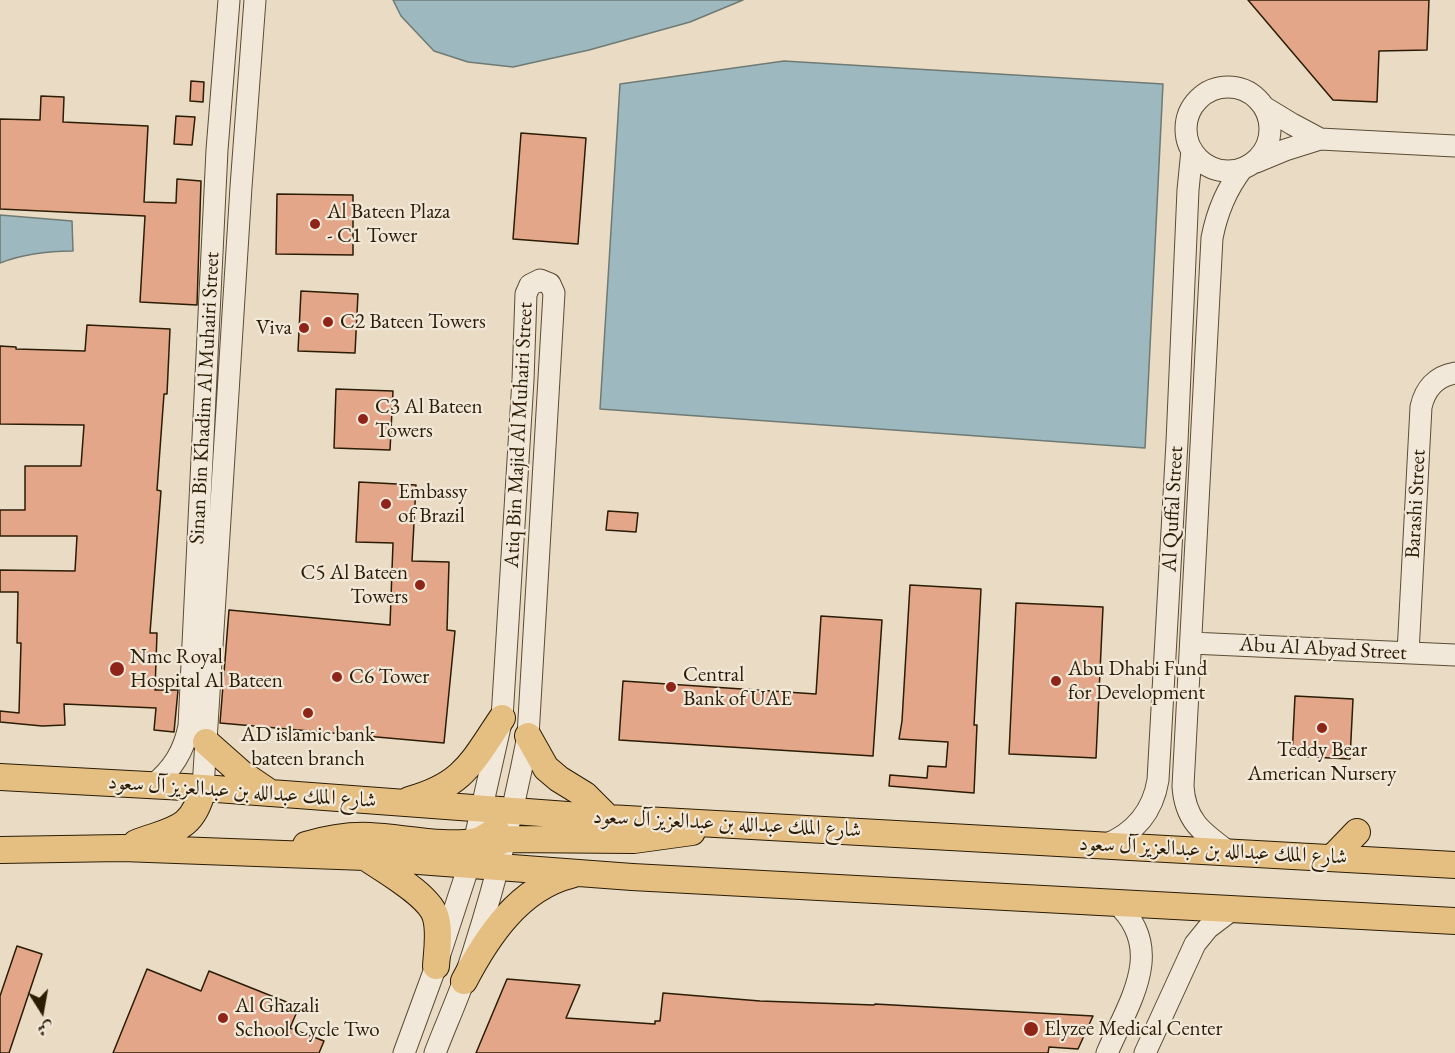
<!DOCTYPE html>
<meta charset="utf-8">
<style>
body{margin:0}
#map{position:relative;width:1455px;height:1053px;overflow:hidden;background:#eadcc4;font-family:"EB Garamond",Amiri,serif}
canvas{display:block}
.north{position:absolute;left:12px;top:981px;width:60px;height:60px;-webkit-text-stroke:4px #f1e8d9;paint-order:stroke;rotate:169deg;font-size:16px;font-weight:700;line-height:24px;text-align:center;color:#2b1c04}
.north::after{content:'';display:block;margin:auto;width:21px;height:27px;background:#2b1c04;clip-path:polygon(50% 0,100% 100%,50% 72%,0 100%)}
</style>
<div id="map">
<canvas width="1455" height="1053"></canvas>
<div class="north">ش</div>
</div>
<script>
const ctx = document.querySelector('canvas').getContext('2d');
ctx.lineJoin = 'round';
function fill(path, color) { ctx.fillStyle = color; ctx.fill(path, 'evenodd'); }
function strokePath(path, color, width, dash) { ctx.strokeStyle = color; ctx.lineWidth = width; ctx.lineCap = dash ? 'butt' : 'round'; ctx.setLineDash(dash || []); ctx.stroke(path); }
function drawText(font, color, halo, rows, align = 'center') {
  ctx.font = font + ' "EB Garamond",Amiri,serif'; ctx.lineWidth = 4.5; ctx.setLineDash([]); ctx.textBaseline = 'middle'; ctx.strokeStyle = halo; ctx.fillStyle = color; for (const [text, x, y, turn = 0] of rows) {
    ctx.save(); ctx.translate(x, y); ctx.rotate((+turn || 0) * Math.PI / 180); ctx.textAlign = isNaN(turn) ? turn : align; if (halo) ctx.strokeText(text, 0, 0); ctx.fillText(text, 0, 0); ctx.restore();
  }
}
const water = new Path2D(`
 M393,0h350l-53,22 -101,28 -76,17 -45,-5 -34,-11 -33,-35z
 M784,61l379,23 -18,364 -545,-39 20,-325z
 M0,215l72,6 1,30c-24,0 -50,3 -73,12z`);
fill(water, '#9db9bf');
strokePath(water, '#6f7a74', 1.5);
const building = new Path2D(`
 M1248,0h181l-2,50 -48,1 -2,51 -44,-2z
 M191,81l13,1 -1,20 -13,-1z
 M41,96l23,1 -1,25 85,4 -4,76 32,1 1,-24 24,2 -4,124 -57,-3 5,-86 -145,-7v-90l40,1z
 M176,116l19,1 -3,28 -18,-1z
 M521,133l65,5 -8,106 -65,-5z
 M277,194l76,1v60l-77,-1z
 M301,291l57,3 -3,59 -57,-2z
 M87,325l83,4 -3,65h-3l-7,96 4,1 -11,142h7l-2,57h23l-4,42 -20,-2 2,-22 -92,-4 1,21 -23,1 -42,-4v-11l19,2 2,-70h-4l1,-51h-18v-22l75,1 2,-35h-77v-26h25v-44h56l3,-41 -84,-1v-78l16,1v2l69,2z
 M336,389l57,2 -3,59 -56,-2z
 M359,482l57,3 -4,76 37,1 -2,68 8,1 -11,112 -224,-20 9,-113 161,15 3,-82 -37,-1z
 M608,511l30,2 -2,19 -30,-2z
 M910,585l71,4 -7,136h3l-3,68 -85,-7 1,-11 37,3 1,-12 18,1 2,-25 -49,-3 3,-18z
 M1016,603l87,4 -7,151 -87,-4z
 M821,616l61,4 -9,136 -254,-16 4,-59 193,13z
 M1295,696l58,3 -3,60 -58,-3z
 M17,946l25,8 -33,99h-9v-57z
 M147,969l54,22 8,-20 90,36 -9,21 34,13 -5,12h-206z
 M507,979l73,6 -14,33 89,6v-3h5l3,-28 97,8 114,4 1,-1 218,12 -15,33 -29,-2 -1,6h-572z`);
fill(building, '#e3a689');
strokePath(building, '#2b1c04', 1.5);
const minor = new Path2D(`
 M1186 129a42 42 0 1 1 84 0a42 42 0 1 1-84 0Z
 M1264,107l28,17 28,15
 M1256,162l29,-12 35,-11 135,7
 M1191,643l264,12
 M1408,653l13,-246c4,-18 15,-31 34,-34
 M153,785c20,-16 31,-34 36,-59l28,-576 12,-150
 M203,788l38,-601 14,-187
 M1105,845c30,-12 48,-34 53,-65l19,-338 11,-252 4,-40
 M1229,852c-26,-19 -44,-31 -46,-66l29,-548c5,-26 14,-48 30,-69
 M404,1053l32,-87 33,-101 33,-147 21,-338 3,-86 4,-9 10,-5 10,4 4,9 -26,443c-16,82 -37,165 -64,244 -9,25 -20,49 -29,73
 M1107,1053c22,-51 60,-104 9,-150
 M1145,1053l50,-109 13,-16 25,-19`);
const major = new Path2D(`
 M528,736l18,32 13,11 26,16 23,23
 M206,742l35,31 28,19
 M0,777l203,11 405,30 847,47
 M409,800c55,-15 63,-38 93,-82
 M136,843c37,-14 57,-12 67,-55
 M306,845c20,-6 42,-10 64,-9 30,1 78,12 106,5 8,-2 14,-7 20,-11
 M0,850l122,-2 243,9 267,20 823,44
 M365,857c19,13 66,39 71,61 4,15 1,33 0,48
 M1332,858l25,-26
 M469,865l16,-16 20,-10 129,1 58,-8
 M464,981c23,-44 55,-93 107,-106`);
strokePath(minor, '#5b4c34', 23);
strokePath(major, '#2b1c04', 28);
strokePath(minor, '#f1e8d9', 21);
strokePath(major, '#e5be82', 26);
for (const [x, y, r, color] of [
 [315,224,6,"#8f2418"],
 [328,322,6,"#8f2418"],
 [304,328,6,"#8f2418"],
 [363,419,6,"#8f2418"],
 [386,504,6,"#8f2418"],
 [420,585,6,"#8f2418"],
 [117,669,8,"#8f2418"],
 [337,677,6,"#8f2418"],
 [1056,681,6,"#8f2418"],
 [671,687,6,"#8f2418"],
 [308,713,6,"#8f2418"],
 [1322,728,6,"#8f2418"],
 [223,1018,6,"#8f2418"],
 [1031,1029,8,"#8f2418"]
]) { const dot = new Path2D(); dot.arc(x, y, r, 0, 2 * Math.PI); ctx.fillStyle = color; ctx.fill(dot); strokePath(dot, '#f1e8d9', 2); }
drawText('21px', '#2b1c04', '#f1e8d9', [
 ["Al Bateen Plaza",327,212],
 ["- C1 Tower",327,236],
 ["C2 Bateen Towers",340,322],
 ["Viva",292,328,"right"],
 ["C3 Al Bateen",375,407],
 ["Towers",375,431],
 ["Embassy",398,492],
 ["of Brazil",398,516],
 ["C5 Al Bateen",408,573,"right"],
 ["Towers",408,597,"right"],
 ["Nmc Royal",130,657],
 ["Hospital Al Bateen",130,681],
 ["Abu Dhabi Fund",1068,669],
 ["for Development",1068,693],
 ["Central",683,675],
 ["Bank of UAE",683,699],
 ["C6 Tower",349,677],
 ["AD islamic bank",308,735,"center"],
 ["bateen branch",308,759,"center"],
 ["Teddy Bear",1322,750,"center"],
 ["American Nursery",1322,774,"center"],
 ["Al Ghazali",235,1006],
 ["School Cycle Two",235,1030],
 ["Elyzee Medical Center",1044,1029]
], 'left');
drawText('21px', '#2b1c04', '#f1e8d9', [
 ["Sinan Bin Khadim Al Muhairi Street",205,398,-87],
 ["Atiq Bin Majid Al Muhairi Street",519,435,-87],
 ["Barashi Street",1416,504,-87],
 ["Al Quffal Street",1173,509,-87],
 ["Abu Al Abyad Street",1323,649,3],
 ["شارع الملك عبدالله بن عبدالعزيز آل سعود",242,792,4],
 ["شارع الملك عبدالله بن عبدالعزيز آل سعود",727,824,3],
 ["شارع الملك عبدالله بن عبدالعزيز آل سعود",1213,851,3]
]);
</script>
